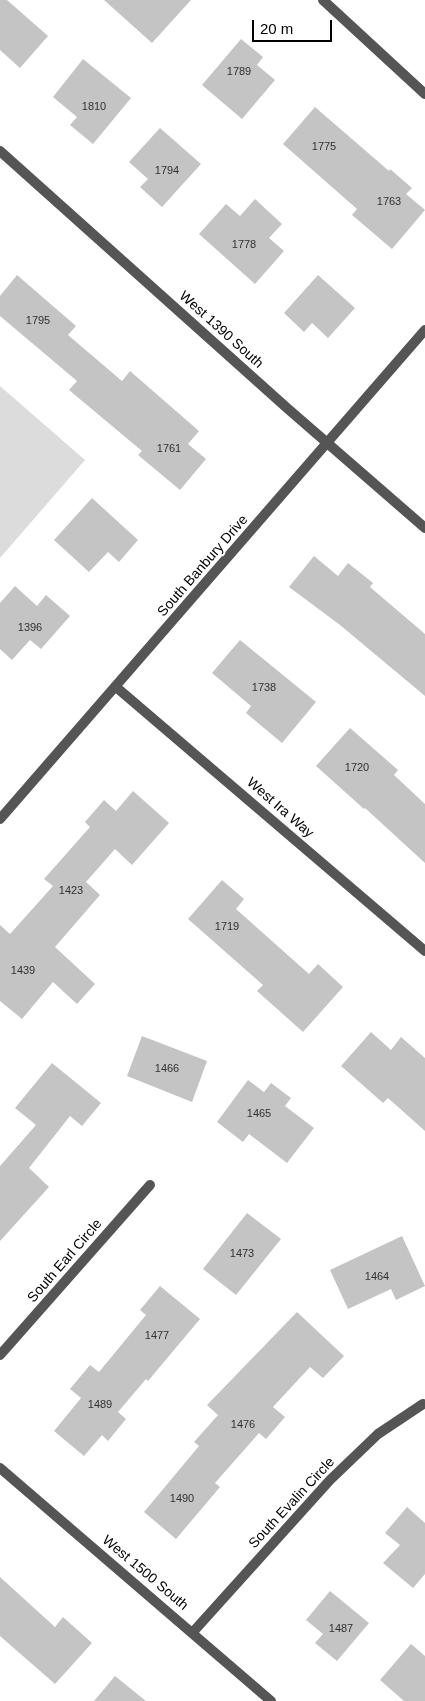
<!DOCTYPE html>
<style>
body{margin:0}
#map{position:relative;width:425px;height:1701px;overflow:hidden;background:#fff;font-family:Helvetica,sans-serif}
canvas{display:block}
.scale{position:absolute;left:252px;top:20px;width:80px;height:22px;box-sizing:border-box;border:2px solid #000;border-top:0;padding-left:6px;font-size:15px;line-height:18px;white-space:nowrap;color:#000;-webkit-text-stroke:4px #fff;paint-order:stroke}
</style>
<div id="map">
<canvas width="425" height="1701"></canvas>
<div class="scale">20 m</div>
</div>
<script>
const ctx = document.querySelector('canvas').getContext('2d');
ctx.lineJoin = 'round';
function fill(path, color) { ctx.fillStyle = color; ctx.fill(path, 'evenodd'); }
function strokePath(path, color, width, dash) { ctx.strokeStyle = color; ctx.lineWidth = width; ctx.lineCap = dash ? 'butt' : 'round'; ctx.setLineDash(dash || []); ctx.stroke(path); }
function drawText(font, color, halo, rows, align = 'center') {
  ctx.font = font + ' Helvetica,sans-serif'; ctx.lineWidth = 4; ctx.setLineDash([]); ctx.textBaseline = 'middle'; ctx.strokeStyle = halo; ctx.fillStyle = color; for (const [text, x, y, turn = 0] of rows) {
    ctx.save(); ctx.translate(x, y); ctx.rotate((+turn || 0) * Math.PI / 180); ctx.textAlign = isNaN(turn) ? turn : align; if (halo) ctx.strokeText(text, 0, 0); ctx.fillText(text, 0, 0); ctx.restore();
  }
}
fill(new Path2D(`
 M0,386l85,74 -85,98z`), '#dcdcdc');
fill(new Path2D(`
 M0,0h7l41,36 -28,32 -20,-18z
 M104,0h87l-39,43z
 M241,39l22,18 -6,8 18,15 -33,39 -40,-34z
 M83,59l48,39 -38,46 -23,-19 7,-8 -24,-20z
 M315,107l74,64 1,-2 22,19 -6,6 19,16 -33,39 -40,-34 5,-6 -74,-65z
 M160,128l41,36 -39,43 -22,-20 8,-8 -19,-17z
 M255,199l27,25 -13,14 15,13 -29,33 -56,-50 27,-30 14,12z
 M17,275l59,51 -8,9 54,46 8,-10 69,60 -11,13 18,15 -26,31 -42,-35 4,-4 -73,-61 8,-9 -77,-65v-20z
 M318,275l37,33 -27,30 -16,-15 -8,9 -20,-19z
 M92,498l46,42 -19,22 -11,-10 -19,20 -35,-32z
 M314,556l24,20 10,-13 25,20 -3,4 55,47v62l-85,-71 -51,-38z
 M15,586l22,20 9,-11 24,21 -29,33 -11,-9 -18,20 -12,-11v-46z
 M240,640l76,62 -34,41 -36,-30 5,-7 -39,-33z
 M350,728l48,42 -4,5 31,29v59l-60,-55 -1,1 -48,-43z
 M133,791l36,32 -37,42 -17,-16 -29,33 14,13 -45,52 40,37 -18,20 -24,-22 -31,37 -22,-18v-76l10,9 43,-48 -9,-7 46,-52 -5,-5 19,-22 12,11z
 M222,880l22,19 -8,10 73,65 9,-10 25,23 -40,45 -46,-41 6,-6 -75,-66z
 M371,1032l20,18 10,-13 24,21v73l-37,-33 -5,5 -42,-37z
 M142,1036l65,25 -15,41 -65,-26z
 M52,1063l49,40 -19,23 -12,-10 -41,52 20,19 -49,54v-75l36,-41 -21,-17z
 M248,1080l16,12 7,-9 20,15 -6,8 29,22 -27,35 -38,-29 -6,8 -26,-20z
 M247,1213l34,26 -45,56 -33,-26z
 M402,1236l23,50 -29,14 -5,-11 -43,20 -18,-39z
 M160,1286l40,33 -52,62 -2,-2 -28,33 8,7 -18,22 -6,-6 -18,21 -30,-25 27,-33 -11,-9 20,-24 9,7 47,-57 -6,-5z
 M297,1312l47,44 -21,22 -13,-11 -37,40 12,10 -19,22 -7,-6 -44,50 5,4 -44,52 -32,-27 55,-66 -5,-4 24,-27 -11,-10z
 M407,1507l18,16v51l-12,14 -30,-25 17,-18 -15,-12z
 M0,1577l55,50 8,-10 29,26 -37,41 -55,-48z
 M330,1591l39,32 -32,38 -22,-18 8,-9 -17,-14z
 M411,1644l14,12v45h-21l-24,-21z
 M115,1676l31,25h-52z`), '#c4c4c4');
strokePath(new Path2D(`
 M323,0l102,94
 M0,151l287,257 138,120
 M116,687l309,264
 M0,819l425,-489
 M0,1355l150,-170
 M0,1468l271,233
 M193,1632l137,-152 48,-46 45,-30`), '#555', 10);
drawText('11px', '#313131', null, [
 ["1789",239,72],
 ["1810",94,107],
 ["1775",324,147],
 ["1794",167,171],
 ["1763",389,202],
 ["1778",244,245],
 ["1795",38,321],
 ["1761",169,449],
 ["1396",30,628],
 ["1738",264,688],
 ["1720",357,768],
 ["1423",71,891],
 ["1719",227,927],
 ["1439",23,971],
 ["1466",167,1069],
 ["1465",259,1114],
 ["1473",242,1254],
 ["1464",377,1277],
 ["1477",157,1336],
 ["1489",100,1405],
 ["1476",243,1425],
 ["1490",182,1499],
 ["1487",341,1629]
]);
drawText('14px', '#000', '#fff', [
 ["West 1390 South",221,330,42],
 ["South Banbury Drive",203,566,-49],
 ["West Ira Way",280,808,41],
 ["South Earl Circle",65,1261,-49],
 ["South Evalin Circle",292,1503,-47],
 ["West 1500 South",145,1573,40]
]);
</script>
